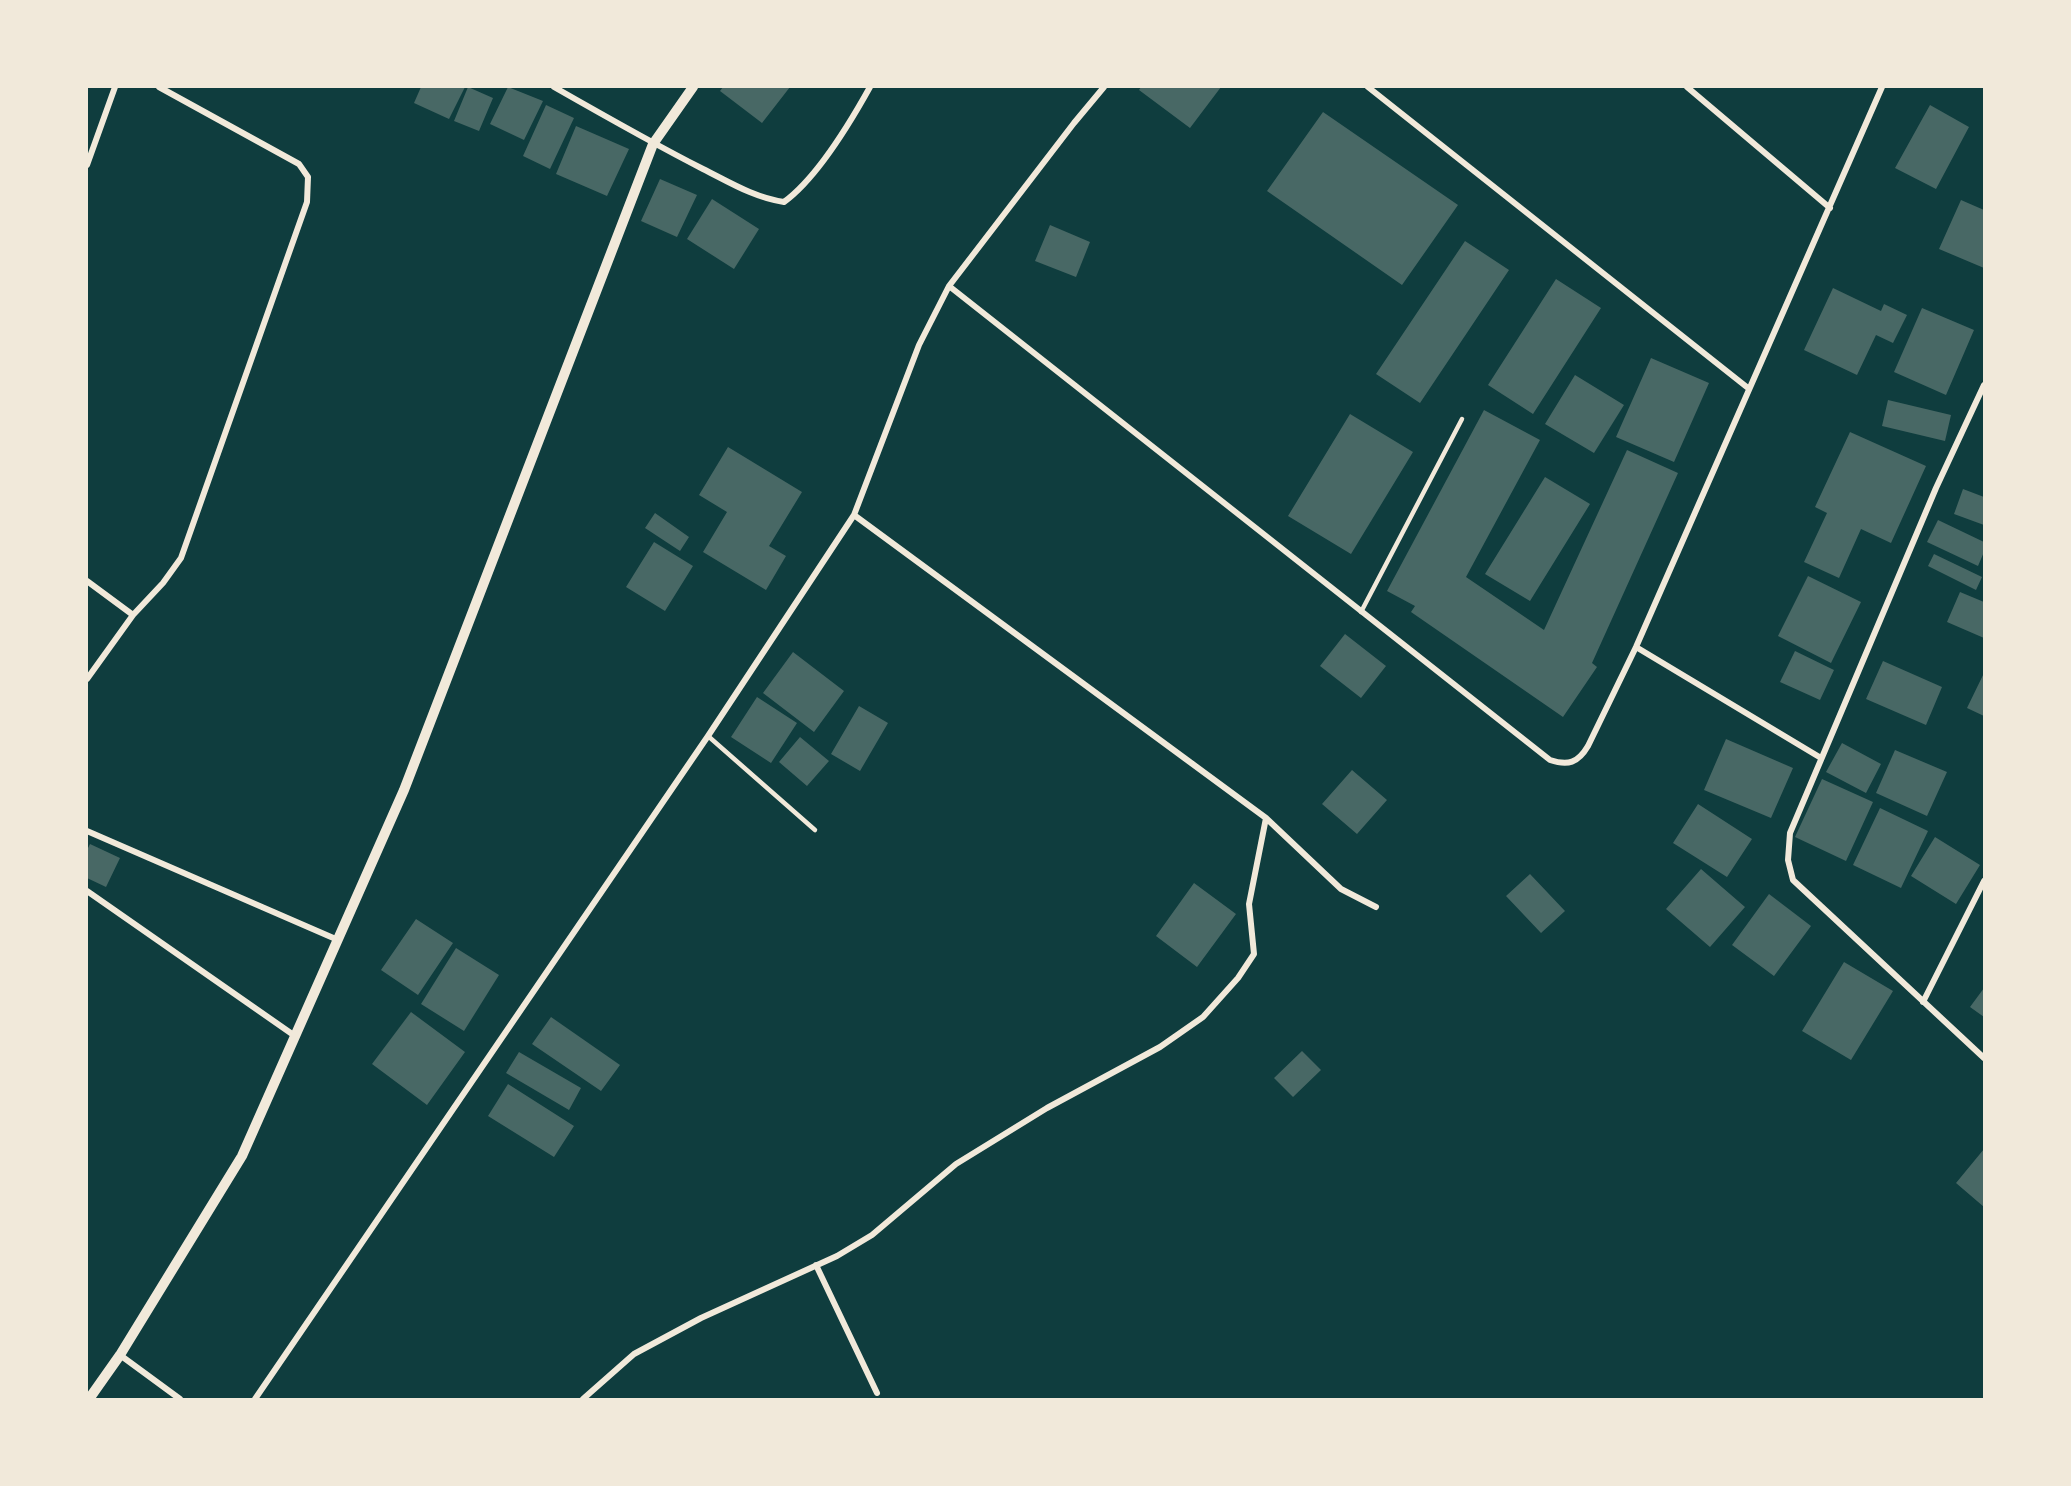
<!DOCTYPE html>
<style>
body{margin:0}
#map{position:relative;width:2071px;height:1486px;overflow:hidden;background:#0f3d3e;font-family:"Fira Sans",sans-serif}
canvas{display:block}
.frame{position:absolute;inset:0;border:88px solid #f1e9da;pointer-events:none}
</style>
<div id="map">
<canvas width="2071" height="1486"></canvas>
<div class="frame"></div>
</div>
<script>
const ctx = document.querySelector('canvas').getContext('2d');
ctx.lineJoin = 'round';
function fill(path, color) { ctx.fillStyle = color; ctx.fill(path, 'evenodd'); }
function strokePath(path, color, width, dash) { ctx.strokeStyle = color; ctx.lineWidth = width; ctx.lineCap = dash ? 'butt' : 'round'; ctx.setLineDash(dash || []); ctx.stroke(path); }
fill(new Path2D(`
 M421,87h44l-16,32 -35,-16z
 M468,87l25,11 -14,33 -25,-10z
 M508,87l35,14 -19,39 -34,-16z
 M723,87h67l-28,36 -42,-32z
 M1141,87h80l-31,41 -51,-38z
 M546,105l28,13 -24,51 -27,-13z
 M1930,105l39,22 -33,62 -41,-21z
 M1323,112l135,93 -56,80 -135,-94z
 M576,126l53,23 -22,47 -51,-22z
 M660,179l37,16 -20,42 -36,-16z
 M712,199l47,30 -25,40 -47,-30z
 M1961,200l23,10v58l-45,-19z
 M1050,225l40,17 -14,35 -41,-16z
 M1465,241l44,29 -89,133 -44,-29z
 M1556,279l45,29 -68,106 -45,-29z
 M1833,288l48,23 3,-7 23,11 -14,28 -17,-8 -19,40 -53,-25z
 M1922,308l52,22 -28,65 -52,-23z
 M1651,358l58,25 -35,79 -58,-25z
 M1575,375l49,30 -30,48 -49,-29z
 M1888,400l63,15 -6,26 -63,-15z
 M1484,410l56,30 -74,137 78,53 83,-180 51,23 -86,190 5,4 -34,50 -152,-105 4,-6 -28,-15z
 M1350,414l63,38 -62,102 -63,-38z
 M1850,432l76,34 -35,77 -30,-14 -22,49 -35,-16 23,-49 -12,-6z
 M728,447l74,45 -33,54 17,10 -20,34 -63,-38 24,-40 -28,-17z
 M1545,477l45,27 -60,97 -45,-27z
 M1963,489l21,8v28l-30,-11z
 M655,513l34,24 -9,14 -35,-23z
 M1938,520l46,22v10l-6,14 -51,-24z
 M654,542l39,24 -28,45 -39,-24z
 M1934,554l48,23 -6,13 -48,-24z
 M1808,576l53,26 -30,61 -53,-27z
 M1960,592l24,10v36l-37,-16z
 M1345,634l41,32 -25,32 -41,-32z
 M1795,651l39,19 -14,30 -40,-18z
 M793,652l51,39 -30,41 -51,-39z
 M1883,661l59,26 -16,38 -60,-26z
 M1984,673v43l-17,-8z
 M757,697l40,26 -26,40 -40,-26z
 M859,706l29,17 -28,48 -29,-17z
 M800,737l29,24 -22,25 -28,-24z
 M1726,739l67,29 -22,50 -67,-28z
 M1842,743l39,21 -15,29 -40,-21z
 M1895,750l52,22 -20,44 -51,-23z
 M1352,770l35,30 -30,34 -35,-30z
 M1822,779l51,23 -27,59 -51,-24z
 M1698,804l54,35 -25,38 -54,-34z
 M1880,808l48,23 -27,57 -48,-23z
 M1935,837l45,28 -24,39 -45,-28z
 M90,844l30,14 -14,29 -19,-9v-28z
 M1701,869l44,38 -35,40 -44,-38z
 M1530,874l35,37 -24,22 -35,-37z
 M1194,883l42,31 -39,53 -41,-31z
 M1769,894l42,32 -37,50 -42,-31z
 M416,919l37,24 -35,52 -37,-25z
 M456,948l43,27 -35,56 -43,-27z
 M1844,962l49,29 -42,69 -49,-29z
 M1984,988v29l-14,-10z
 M411,1012l54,40 -38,53 -55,-41z
 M551,1017l69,48 -19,26 -69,-47z
 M1302,1051l19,19 -28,27 -19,-19z
 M519,1052l62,36 -12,22 -63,-37z
 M508,1084l66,42 -20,31 -66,-41z
 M1984,1149v58l-28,-24z`), '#486865');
strokePath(new Path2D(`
 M1361,612l101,-193
 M708,736l107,94`), '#f1e9da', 4.5);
strokePath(new Path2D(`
 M554,87c49,28 98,56 149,82 26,13 52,29 81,33 33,-24 66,-79 86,-115
 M1368,87l380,301
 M1687,87l143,121
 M87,165l28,-78
 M949,286l601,474c18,6 28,3 38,-14l48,-99 246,-560
 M1984,385l-48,103 -146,345 -2,27 5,20 191,178
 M854,515l412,303 75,71 35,18
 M87,581l46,34 30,-32 18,-25 126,-356 1,-25 -9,-13 -140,-77
 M1636,647l185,111
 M87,679l46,-64
 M87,831l251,109
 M87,891l208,145
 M1923,1002l61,-121
 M816,1265l61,128
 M120,1355l60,44
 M255,1399l453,-663 146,-221 65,-170 30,-59 125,-163 30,-36
 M583,1399l51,-45 67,-36 136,-62 35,-21 84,-71 91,-56 113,-61 43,-30 35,-39 16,-24 -5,-50 17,-86`), '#f1e9da', 6);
strokePath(new Path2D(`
 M89,1399l31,-44 122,-199 162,-366 249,-646 40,-57`), '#f1e9da', 10);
</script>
